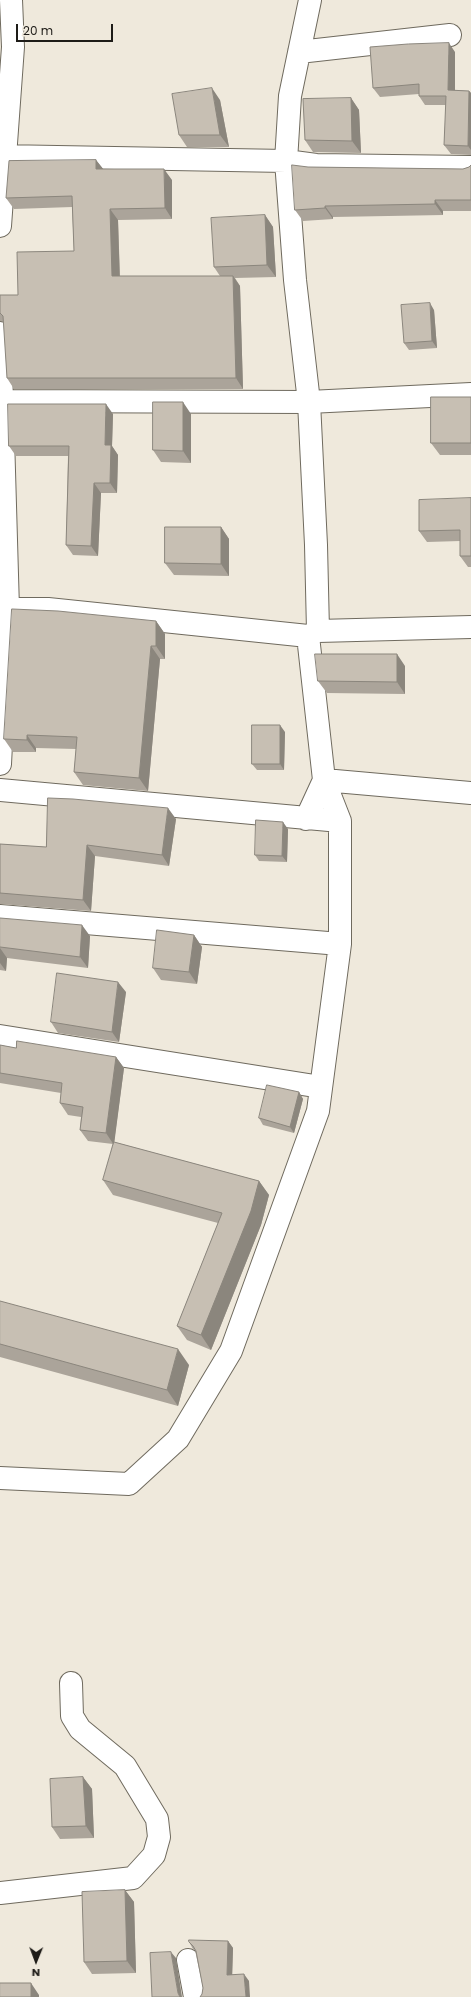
<!DOCTYPE html>
<style>
body{margin:0}
#map{position:relative;width:471px;height:1997px;overflow:hidden;background:#efe9dc;font-family:Poppins,sans-serif}
canvas{display:block}
.north{position:absolute;left:16px;top:1941px;width:40px;height:40px;-webkit-text-stroke:3px #efe9dc;paint-order:stroke;rotate:181deg;font-size:11px;font-weight:700;line-height:16px;text-align:center;color:#1e1c18}
.north::after{content:'';display:block;margin:auto;width:14px;height:18px;background:#1e1c18;clip-path:polygon(50% 0,100% 100%,50% 72%,0 100%)}
.scale{position:absolute;left:16px;top:24px;width:97px;height:18px;box-sizing:border-box;border:2px solid #1e1c18;border-top:0;padding-left:5px;font-size:12px;line-height:14px;white-space:nowrap;color:#1e1c18;-webkit-text-stroke:3px #efe9dc;paint-order:stroke}
</style>
<div id="map">
<canvas width="471" height="1997"></canvas>
<div class="north">N</div>
<div class="scale">20 m</div>
</div>
<script>
const ctx = document.querySelector('canvas').getContext('2d');
ctx.lineJoin = 'round';
function strokePath(path, color, width, dash) { ctx.strokeStyle = color; ctx.lineWidth = width; ctx.lineCap = dash ? 'butt' : 'round'; ctx.setLineDash(dash || []); ctx.stroke(path); }
function fill(path, color) { ctx.fillStyle = color; ctx.fill(path, 'evenodd'); }
const minor = new Path2D(`
 M299,52l151,-17
 M0,156l286,5 30,4 155,2
 M0,226l13,-179 -2,-47
 M0,333l8,276 -8,155
 M0,401l309,1 162,-8
 M0,609h48l260,27 16,144 16,41v123l-22,167 -87,240 -53,88 -49,45 -129,-6
 M318,631l153,-4
 M308,636l10,-5 -2,-86 -7,-143 -14,-122 -9,-119 4,-65 20,-96
 M0,790l340,31
 M306,819l18,-39 147,13
 M0,916l340,28
 M0,1036l321,51
 M0,1893l133,-15 21,-23 5,-18 -2,-18 -32,-53 -45,-37 -8,-13 -1,-33
 M188,1960l7,37`);
strokePath(minor, '#6f6a5e', 24);
strokePath(minor, '#fff', 22);
fill(new Path2D(`
 M455,52v38l14,1 2,2v62l-20,-1 -7,-9 2,-40h-21l-6,-9v-2l-39,3 -7,-9z
 M351,98l8,12 2,43 -48,-1 -8,-12z
 M220,100l9,47h-42l-8,-12z
 M96,160l7,9 69,11v39l-54,1 2,56h100l-6,-9 51,-52 8,12 3,50 -41,1 5,8 3,103h-229l-7,-11 -3,-57h-4v-26h18l56,-44 -2,-44 -58,2 -8,-11z
 M471,165v46h-28v4l-110,2v2l-30,2 -8,-11 13,-43 155,2 6,-2z
 M434,310l3,38 -28,2 -5,-7z
 M471,397v58h-31l-9,-12z
 M113,414l-1,32 6,9 -1,38h-16l-3,63 -25,-1 -7,-10 2,-89h-52l-7,-10z
 M191,414v49l-30,-1 -8,-12z
 M471,498v69h-3l-8,-11v-15l-33,1 -8,-11z
 M221,527l8,12v37l-55,-1 -9,-12z
 M156,621l9,13v25h-5l-12,132 -65,-6 -9,-13 2,-23 -40,-1v4h-23l-9,-13z
 M405,666v28l-78,-1 -9,-12z
 M285,732l-1,38h-27l-5,-6z
 M176,819l-7,47 -74,-10 -4,55 -91,-7v-60l46,3z
 M288,829l-1,33 -28,-1 -4,-6z
 M0,918l90,18 -2,32 -81,-10 -1,13 -6,-1z
 M194,935l8,12 -5,37 -36,-4 -8,-12z
 M126,992l-7,50 -61,-9 -7,-11z
 M0,1045l16,3 100,9 8,11 -10,74 145,39 10,14 -8,30 -50,125 -24,-10 -10,-14 41,-103 -105,-28 -10,-15 10,-36 -25,-3 -8,-11 1,-13 -13,-2 -8,-12 1,-10 -61,-10z
 M299,1092l4,7 -9,34 -31,-8 -4,-7z
 M0,1301l189,64 -11,41 -178,-49z
 M83,1777l9,12 2,49 -34,1 -8,-12z
 M125,1890l9,12 2,71 -44,1 -8,-12z
 M228,1941l5,7 -1,27 17,6 -47,13 1,-6 -8,-38 -2,-1 -4,-7z`), '#aba49a');
fill(new Path2D(`
 M449,43l6,9v47l-7,-9z
 M212,88l8,12 9,47 -9,-12z
 M469,91l2,2v57l-3,-4z
 M351,98l8,12 2,43 -9,-12z
 M96,160l8,10 -8,-1z
 M164,169l8,11v39l-7,-11z
 M435,200l8,11v4l-8,-11z
 M325,206l8,11v2l-8,-11z
 M110,209l8,11 2,67 -8,-11z
 M265,215l8,12 3,50 -9,-12z
 M233,276l7,10 3,103 -7,-11z
 M430,303l4,7 3,38 -5,-7z
 M183,402l8,12v49l-8,-12z
 M106,404l7,10 -1,32 6,9 -1,38 -7,-10 -5,-38z
 M94,483l7,10 -3,63 -7,-10z
 M221,527l8,12v37l-8,-12z
 M156,621l9,13v25l-9,-13z
 M151,646l9,13 -12,132 -9,-13z
 M397,654l8,12v28l-8,-12z
 M280,725l5,7 -1,38 -4,-6z
 M27,735l9,13v4l-9,-12z
 M168,808l8,11 -7,47 -7,-11z
 M283,822l5,7 -1,33 -5,-6z
 M87,845l8,11 -4,55 -8,-11z
 M82,925l8,11 -2,32 -8,-11z
 M194,935l8,12 -5,37 -8,-12z
 M0,948l7,10 -1,13 -6,-8z
 M118,982l8,10 -7,50 -7,-10z
 M116,1057l8,11 -10,77 -8,-12z
 M299,1092l4,7 -9,34 -4,-6z
 M259,1181l10,14 -8,30 -50,125 -10,-15z
 M178,1349l11,16 -11,41 -11,-16z
 M83,1777l9,12 2,49 -8,-12z
 M125,1890l9,12 2,71 -9,-12z
 M228,1941l5,7 -1,34 -5,-7z
 M171,1952l5,6 6,39h-2l-2,-4z
 M244,1974l5,7 1,16h-4z
 M31,1983l8,12v2h-8z`), '#8b867d');
const building = new Path2D(`
 M449,43l-1,47 21,1 -1,55 -24,-1 2,-49h-27v-12l-46,4 -3,-41 38,-3z
 M212,88l8,47h-41l-7,-41z
 M351,98l1,43 -47,-1 -2,-41z
 M96,160v9h68l1,39 -55,1 2,67h121l3,102h-229l-4,-62 -3,-3v-18h18l-1,-43 57,-1 -2,-55 -66,2 3,-37z
 M292,165l16,2 155,2 6,-2 2,-2v35h-36v4l-110,2v2l-30,2z
 M265,215l2,50 -53,2 -3,-49z
 M430,303l2,38 -28,2 -3,-38z
 M431,397h40v46h-40z
 M153,402h30v49l-30,-1z
 M8,404h98l-1,41h6l-1,38h-16l-3,63 -25,-1 3,-99h-60z
 M471,498v58h-11v-26l-41,1v-31z
 M165,527h56v37l-56,-1z
 M12,609l46,2 98,10v25h-5l-12,132 -65,-6 3,-35 -50,-2v5l-23,-1z
 M315,654h82v28l-79,-1z
 M252,725h28v39h-28z
 M48,798l25,1 95,9 -6,47 -75,-10 -4,55 -83,-7v-49l46,3z
 M256,820l27,2 -1,34 -27,-1z
 M0,918l82,7 -2,32 -80,-10z
 M157,930l37,5 -5,37 -36,-4z
 M57,973l61,9 -6,50 -61,-10z
 M17,1041l99,16 -10,76 -26,-3 3,-23 -23,-4 2,-20 -62,-10v-28l16,3z
 M267,1085l32,7 -9,35 -31,-9z
 M114,1142l145,39 -8,30 -50,124 -24,-9 45,-113 -119,-33z
 M0,1301l178,48 -11,41 -167,-46z
 M83,1777l3,49 -34,1 -2,-48z
 M125,1890l2,71 -43,1 -2,-70z
 M189,1940l39,1 -1,34 17,-1 2,23h-46l2,-3 1,-6 -7,-37 -3,-5 -4,-4z
 M171,1952l7,41 2,4h-28l-2,-44z
 M0,1983h31v14h-31z`);
fill(building, '#c7bfb3');
strokePath(building, '#8b867d', 1);
</script>
